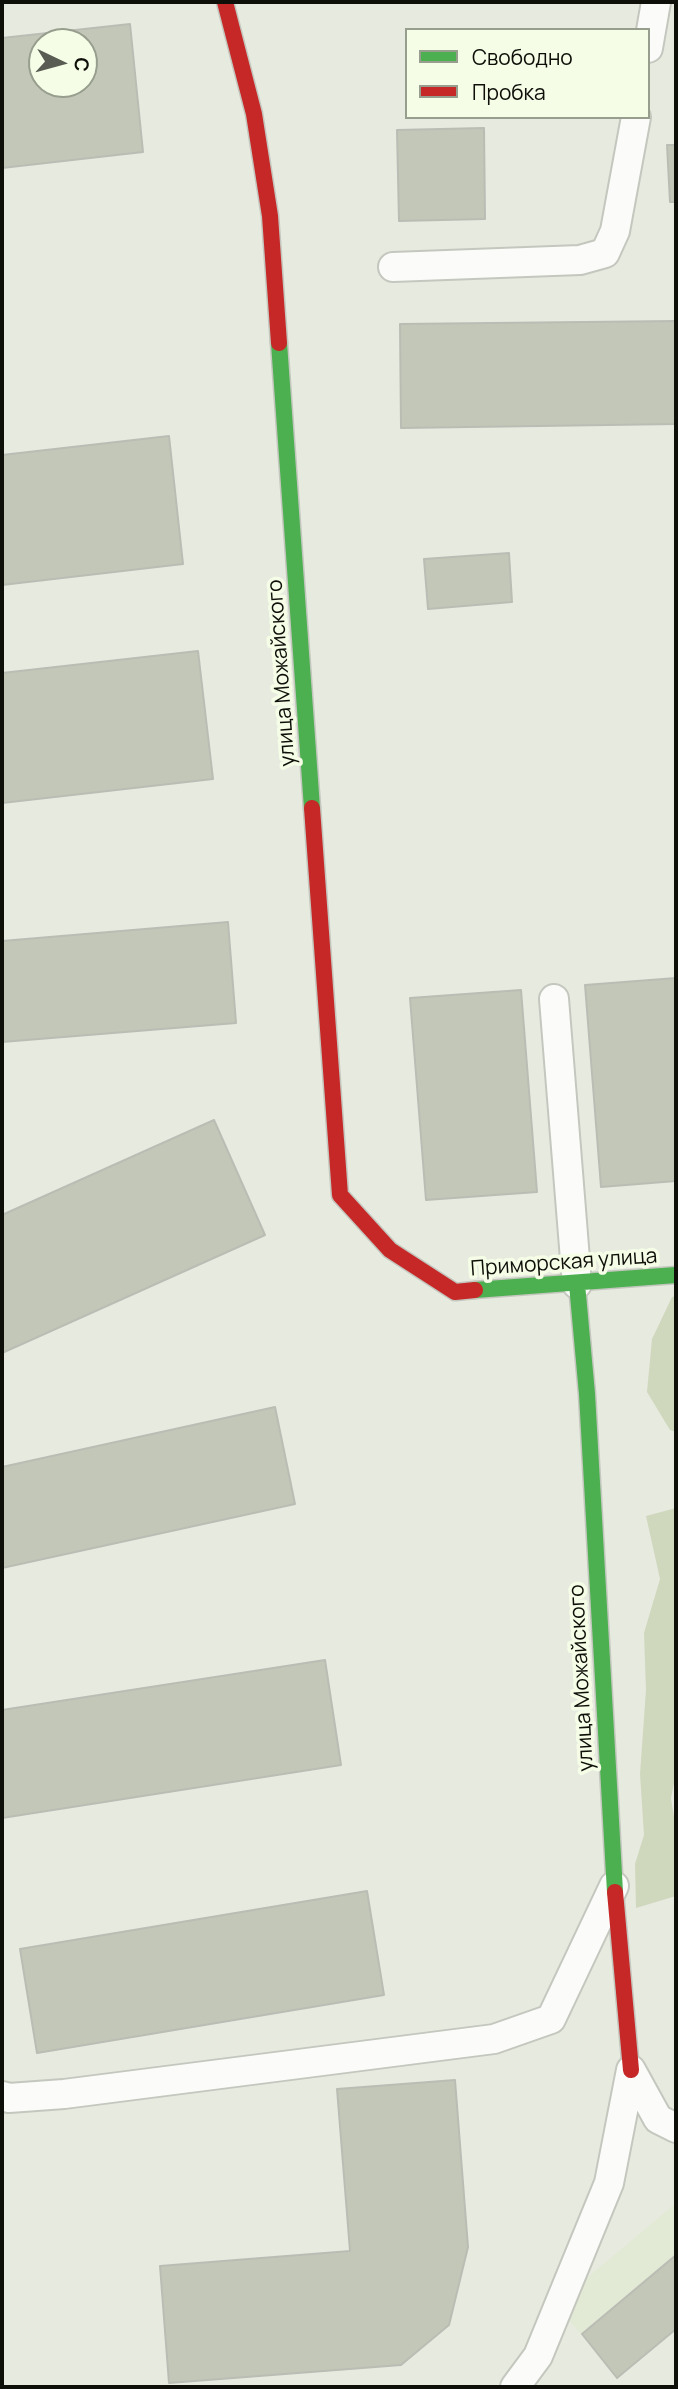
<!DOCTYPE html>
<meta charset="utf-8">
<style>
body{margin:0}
#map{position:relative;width:678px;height:2389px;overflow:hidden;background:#e7eadf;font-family:Manrope,sans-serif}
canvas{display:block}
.frame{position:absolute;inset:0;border:4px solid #0d0f08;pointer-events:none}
.legend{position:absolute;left:405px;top:28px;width:245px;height:91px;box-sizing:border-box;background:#f5fde7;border:2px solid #989e8e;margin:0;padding:9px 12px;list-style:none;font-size:21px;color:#0d0f08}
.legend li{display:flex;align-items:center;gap:14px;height:35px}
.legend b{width:35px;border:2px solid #989e8e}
.north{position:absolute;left:28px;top:28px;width:70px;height:70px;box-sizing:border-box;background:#f5fde7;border:2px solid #989e8e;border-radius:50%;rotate:95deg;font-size:19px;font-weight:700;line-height:28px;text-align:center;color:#0d0f08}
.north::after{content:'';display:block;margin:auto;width:24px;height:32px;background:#595c53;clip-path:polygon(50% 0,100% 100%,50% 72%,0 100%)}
</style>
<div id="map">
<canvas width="678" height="2389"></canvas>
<div class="frame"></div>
<ul class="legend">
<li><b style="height:9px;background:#4caf50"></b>Свободно</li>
<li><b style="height:9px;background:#c62828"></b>Пробка</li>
</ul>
<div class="north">С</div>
</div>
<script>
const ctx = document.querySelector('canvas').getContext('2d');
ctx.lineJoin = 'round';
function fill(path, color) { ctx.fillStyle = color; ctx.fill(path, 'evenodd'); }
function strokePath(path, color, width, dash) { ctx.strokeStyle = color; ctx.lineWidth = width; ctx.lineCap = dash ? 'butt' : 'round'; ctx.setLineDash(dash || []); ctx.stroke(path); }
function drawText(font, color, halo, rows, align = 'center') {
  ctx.font = font + ' Manrope,sans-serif'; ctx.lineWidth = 7; ctx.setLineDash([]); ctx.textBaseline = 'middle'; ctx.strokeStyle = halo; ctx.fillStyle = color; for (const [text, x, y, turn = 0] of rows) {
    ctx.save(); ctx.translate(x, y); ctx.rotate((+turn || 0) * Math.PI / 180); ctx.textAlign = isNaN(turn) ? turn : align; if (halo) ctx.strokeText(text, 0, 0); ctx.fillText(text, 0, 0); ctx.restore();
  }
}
fill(new Path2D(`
 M676,2203v126l-59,49 -61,-74z`), '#e2e9d4');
fill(new Path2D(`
 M676,1296v136l-6,-2 -23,-38 5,-53 20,-42z
 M676,1508v265l-5,25 5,32v66l-40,12 -1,-44 9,-29 -4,-61 6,-84 -2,-57 16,-54 -14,-63z`), '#cfd7bd');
const building = new Path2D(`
 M130,24l13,128 -141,16v-130zM42,42h42v42h-42z
 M484,128l1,91 -86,2 -2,-91z
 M667,145h9v57h-6z
 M676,321v103l-275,4 -1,-104z
 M169,436l14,128 -181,21v-130z
 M509,553l3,49 -84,7 -4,-50z
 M198,651l15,128 -211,24v-130z
 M228,922l8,101 -234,19v-101z
 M676,978v203l-75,6 -16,-202z
 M521,990l16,202 -111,8 -16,-202z
 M214,1120l51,115 -263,118v-138z
 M275,1407l20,97 -293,64v-101z
 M325,1660l16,105 -339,53v-108z
 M367,1891l17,104 -347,58 -17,-104z
 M455,2080l13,167 -19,78 -48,40 -232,18 -9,-117 190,-15 -13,-162z
 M676,2255v74l-59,49 -35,-44z`);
fill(building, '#c3c7b8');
strokePath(building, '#babdb4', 2);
const lane = new Path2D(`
 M648,48l8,-46
 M393,267l187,-7 25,-7 10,-22 21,-114
 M554,999l23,285
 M2,2096l7,2 55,-4 430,-55 57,-20 63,-133
 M515,2387l23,-31 71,-173 22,-113 27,49 18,9`);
const fast = new Path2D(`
 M279,343l33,465
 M577,1284l10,110 28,498
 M475,1290l201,-15`);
const jam = new Path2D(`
 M225,2l29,112 16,102 9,127
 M312,808l28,387 50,55 65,42 20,-2
 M615,1892l16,178`);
strokePath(lane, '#c4c7be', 32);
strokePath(fast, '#c4c7be', 19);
strokePath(jam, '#c4c7be', 19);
strokePath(lane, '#fbfcfa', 28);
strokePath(fast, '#4caf50', 16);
strokePath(jam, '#c62828', 16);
drawText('21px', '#0d0f08', '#f5fde7', [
 ["улица Можайского",282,673,-94],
 ["Приморская улица",564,1263,-4],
 ["улица Можайского",582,1678,-93]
]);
</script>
